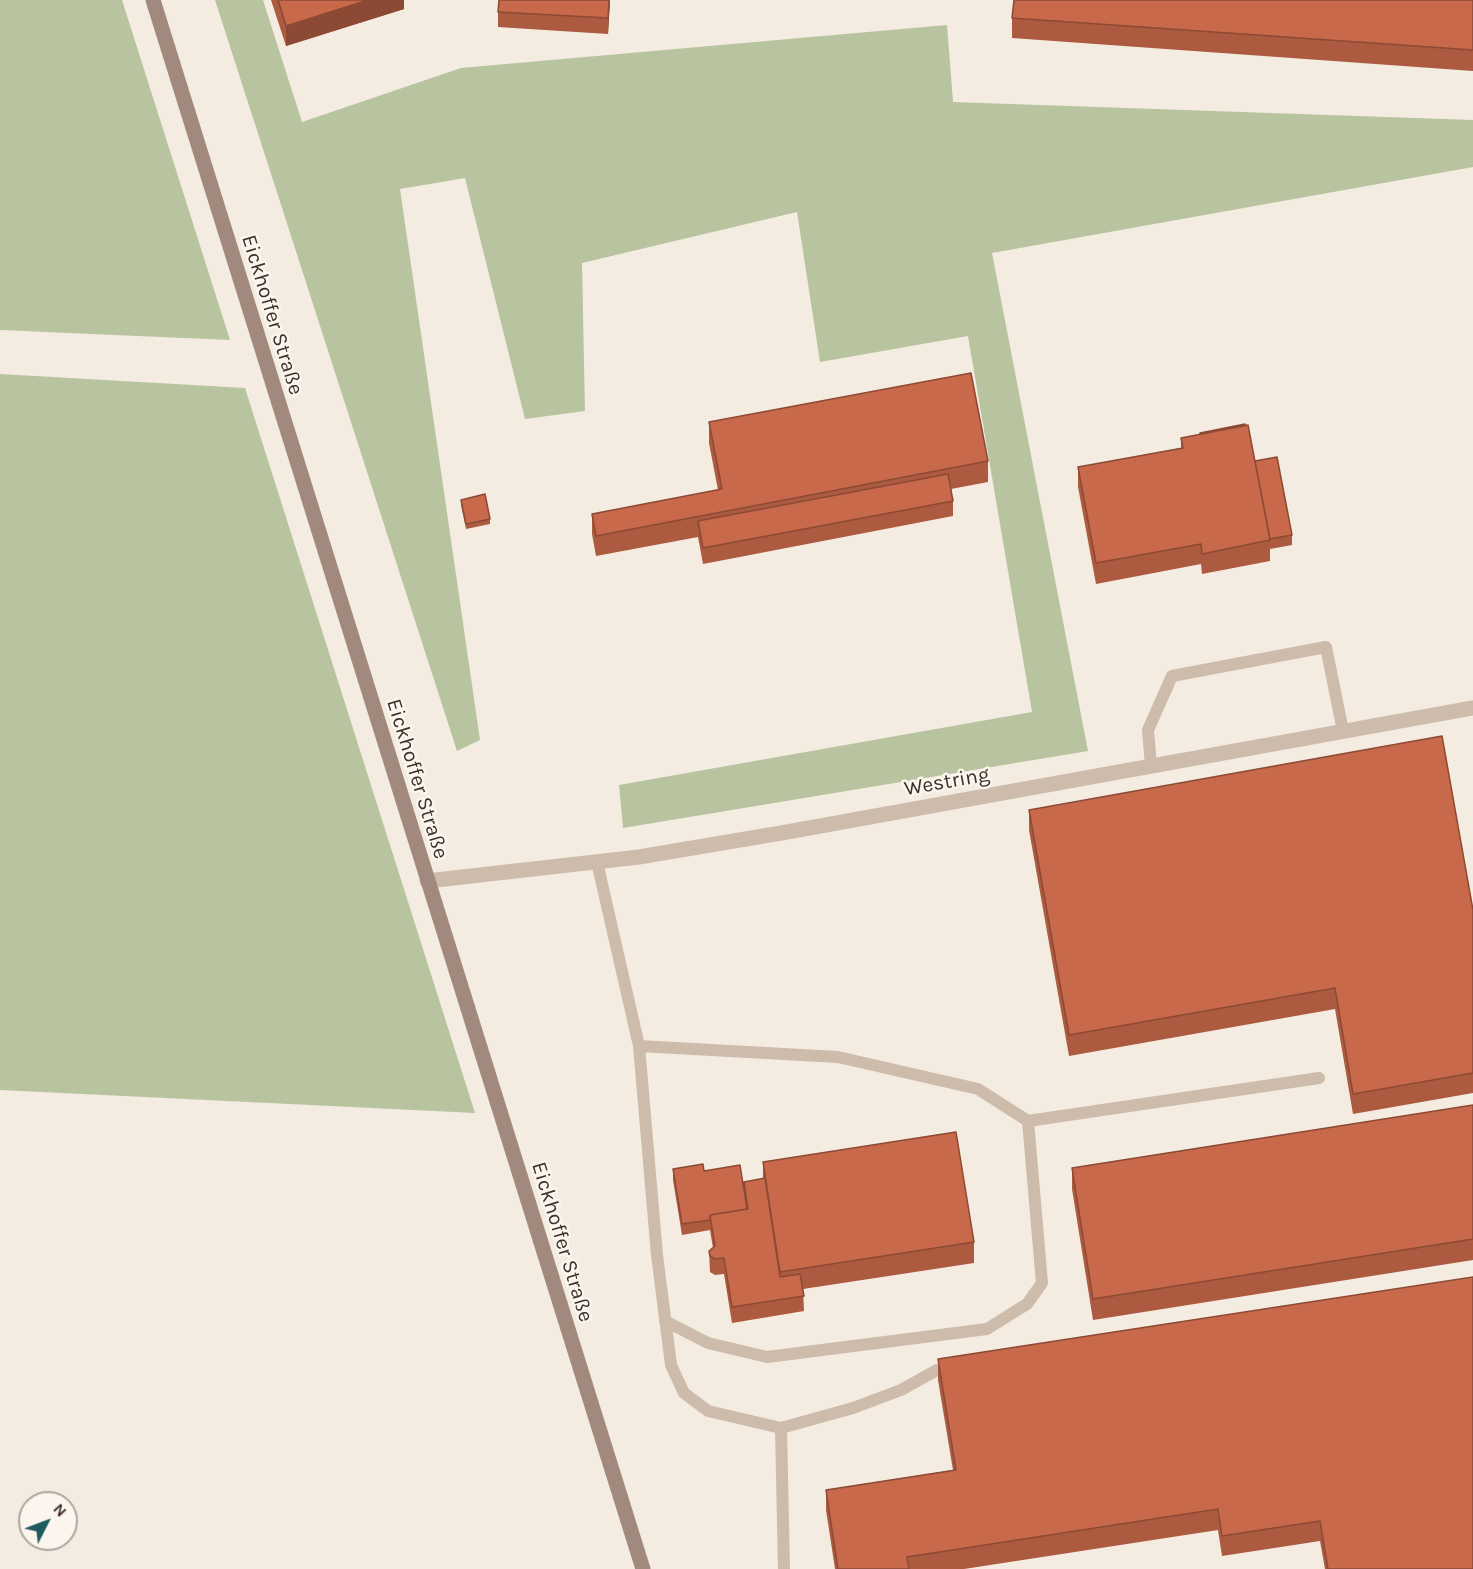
<!DOCTYPE html>
<meta charset="utf-8">
<style>
body{margin:0}
#map{position:relative;width:1473px;height:1569px;overflow:hidden;background:#f4ebe1;font-family:Karla,sans-serif}
canvas{display:block}
.north{position:absolute;left:18px;top:1491px;width:60px;height:60px;box-sizing:border-box;background:#fbf5ee;border:2px solid #aea6a0;border-radius:50%;rotate:48deg;font-size:16px;font-weight:700;line-height:24px;text-align:center;color:#3b302b}
.north::after{content:'';display:block;margin:auto;width:21px;height:27px;background:#1f5a5e;clip-path:polygon(50% 0,100% 100%,50% 72%,0 100%)}
</style>
<div id="map">
<canvas width="1473" height="1569"></canvas>
<div class="north">N</div>
</div>
<script>
const ctx = document.querySelector('canvas').getContext('2d');
ctx.lineJoin = 'round';
function fill(path, color) { ctx.fillStyle = color; ctx.fill(path, 'evenodd'); }
function strokePath(path, color, width, dash) { ctx.strokeStyle = color; ctx.lineWidth = width; ctx.lineCap = dash ? 'butt' : 'round'; ctx.setLineDash(dash || []); ctx.stroke(path); }
function drawText(font, color, halo, rows, align = 'center') {
  ctx.font = font + ' Karla,sans-serif'; ctx.lineWidth = 5; ctx.setLineDash([]); ctx.textBaseline = 'middle'; ctx.strokeStyle = halo; ctx.fillStyle = color; for (const [text, x, y, turn = 0] of rows) {
    ctx.save(); ctx.translate(x, y); ctx.rotate((+turn || 0) * Math.PI / 180); ctx.textAlign = isNaN(turn) ? turn : align; if (halo) ctx.strokeText(text, 0, 0); ctx.fillText(text, 0, 0); ctx.restore();
  }
}
fill(new Path2D(`
 M0,0h122l108,340 -230,-10z
 M215,0h48l39,122 159,-54 486,-43 6,77 520,18v47l-481,86 96,498 -465,77 -4,-43 413,-73 -64,-376 -148,26 -23,-150 -215,51 3,148 -60,8 -60,-241 -65,11 80,551 -23,11z
 M0,374l245,14 230,725 -475,-23z`), '#b8c4a0');
strokePath(new Path2D(`
 M1151,766l-3,-36 24,-54 154,-29 17,84
 M597,862l42,184 199,11 140,32 50,32 14,162 -15,21 -40,25 -220,28 -59,-14 -43,-22
 M639,1046l18,209 14,110 13,28 24,18 73,17 3,141
 M1028,1121l291,-43
 M781,1428l72,-20 48,-18 36,-20 17,-3`), '#cdbbac', 12);
strokePath(new Path2D(`
 M427,881l212,-24 148,-25 686,-124`), '#cdbbac', 15);
strokePath(new Path2D(`
 M153,0l490,1569`), '#a18a7d', 15);
fill(new Path2D(`
 M271,0h133v9l-118,37z
 M610,0l-2,34 -110,-7v-15z
 M1473,0v71l-461,-33v-20z
 M709,422l279,39v21l-37,7 2,12v15l-250,48 -5,-27 -102,19 -4,-22v-20l126,-24 -9,-47z
 M1181,438l74,23 37,74v10l-22,4v12l-68,13 -1,-10 -105,20 -18,-97v-20l103,-19z
 M461,500l29,19v5l-24,5 -5,-24z
 M1029,810l444,100v183l-120,21 -18,-105 -266,47 -40,-226z
 M1473,1105v155l-380,60 -21,-131v-21z
 M763,1162l211,80v21l-171,26 1,22 -72,12 -8,-49 -9,1 -5,-3 -1,-21 4,-3 -3,-18 -28,5 -9,-55v-11l31,2 40,17v-6l19,-3z
 M938,1359l535,210h-148l-5,-28 -98,15 -4,-26 -254,39h-129l-9,-59v-20l127,-20 -15,-90z`), '#ac5a40');
fill(new Path2D(`
 M368,0h36v9l-118,37v-20z
 M609,0h1l-2,34v-16z`), '#8c4a34');
const building = new Path2D(`
 M278,0h90l-82,26z
 M499,0h110l-1,18 -110,-6z
 M1014,0h459v50l-461,-32z
 M971,373l17,88 -392,75 -4,-22 130,-25 -13,-67z
 M1245,424v1l-45,9v-1z
 M1248,425l22,115 -68,14 -1,-10 -105,19 -18,-96 105,-19 -2,-10z
 M1277,457l15,78 -22,4 -15,-78z
 M948,474l5,27 -250,47 -5,-27z
 M485,494l5,25 -24,5 -5,-24z
 M1442,736l31,174v163l-120,21 -18,-106 -266,47 -40,-225z
 M1473,1105v134l-380,60 -21,-131z
 M956,1132l18,110 -194,30 -17,-110z
 M703,1164l1,7 36,-6 7,44 -37,6v5l-28,4 -9,-55z
 M765,1178l15,99 20,-3 4,22 -72,11 -8,-49 -9,1 -5,-3 -1,-5 6,-5 -5,-31 38,-6 -4,-27z
 M1473,1277v292h-145l-8,-48 -98,15 -4,-27 -311,48 2,12h-71l-12,-79 130,-20 -18,-111z`);
fill(building, '#c8694b');
strokePath(building, '#8c4a34', 1.5);
drawText('21px', '#3b302b', '#fbf5ee', [
 ["Eickhoffer Straße",272,315,73],
 ["Eickhoffer Straße",417,779,73],
 ["Westring",947,782,-10],
 ["Eickhoffer Straße",562,1242,73]
]);
</script>
